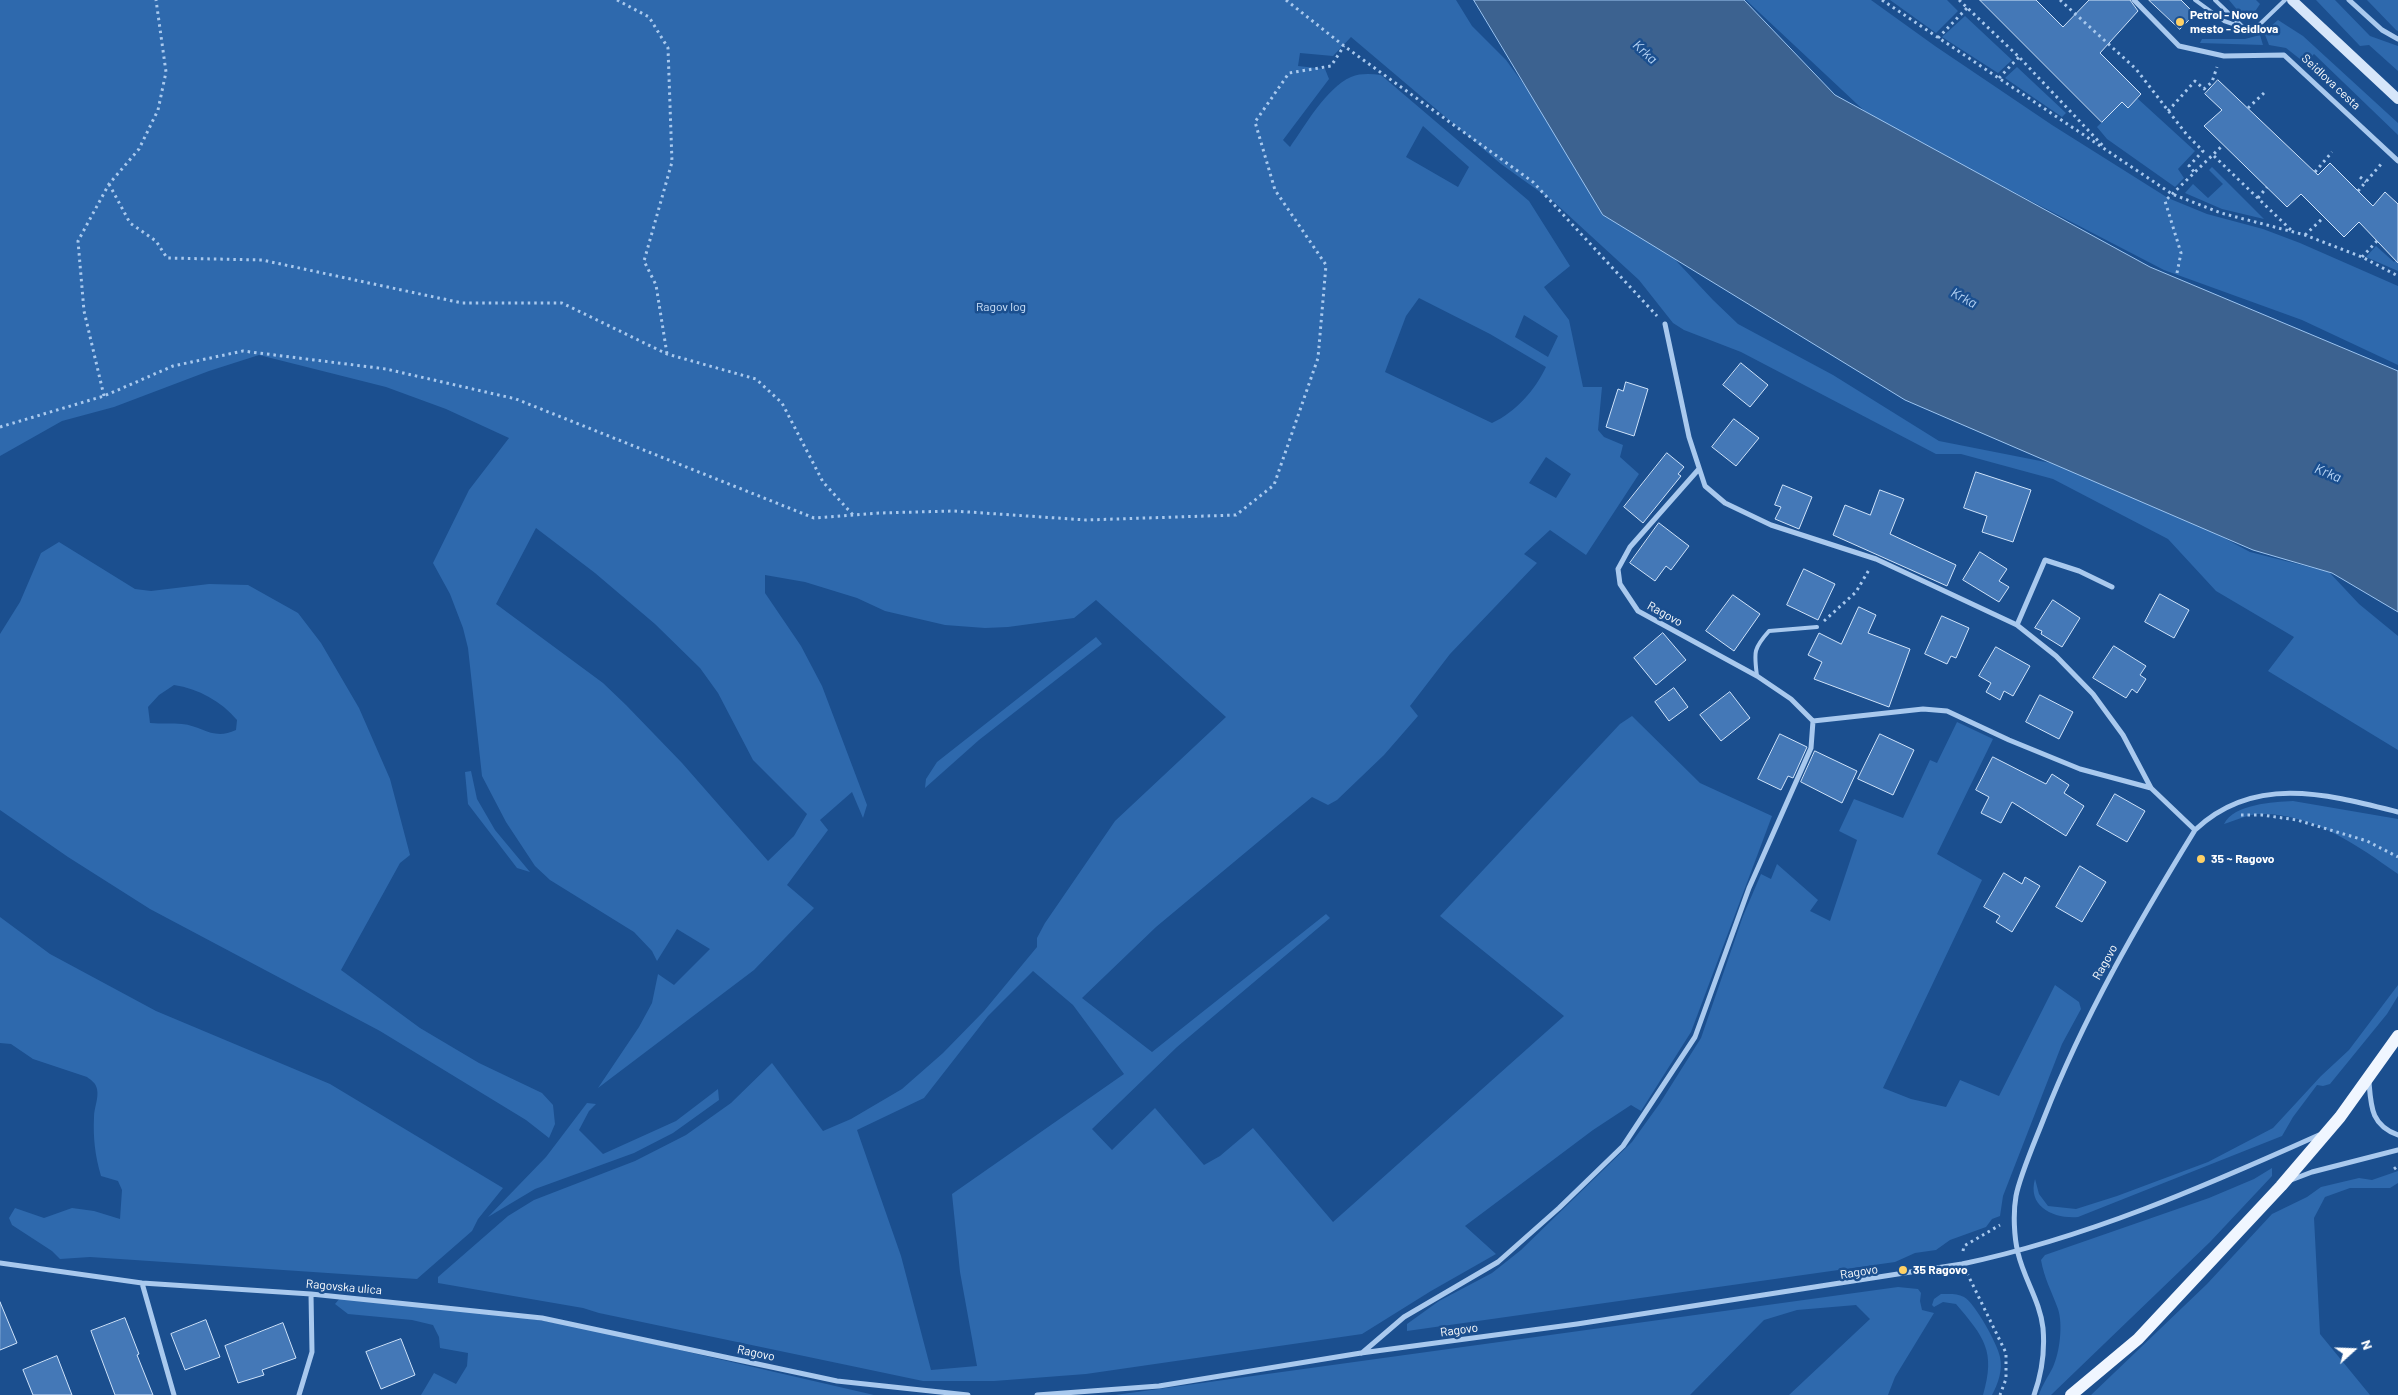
<!DOCTYPE html>
<style>
body{margin:0}
#map{position:relative;width:2398px;height:1395px;overflow:hidden;background:#1b4f8f;font-family:Barlow,sans-serif}
canvas{display:block}
.north{position:absolute;left:2328px;top:1325px;width:50px;height:50px;-webkit-text-stroke:4px #1b4f8f;paint-order:stroke;rotate:70deg;font-size:14px;font-weight:700;line-height:20px;text-align:center;color:#fff}
.north::after{content:'';display:block;margin:auto;width:18px;height:22px;background:#fff;clip-path:polygon(50% 0,100% 100%,50% 72%,0 100%)}
</style>
<div id="map">
<canvas width="2398" height="1395"></canvas>
<div class="north">N</div>
</div>
<script>
const ctx = document.querySelector('canvas').getContext('2d');
ctx.lineJoin = 'round';
function fill(path, color) { ctx.fillStyle = color; ctx.fill(path, 'evenodd'); }
function strokePath(path, color, width, dash) { ctx.strokeStyle = color; ctx.lineWidth = width; ctx.lineCap = dash ? 'butt' : 'round'; ctx.setLineDash(dash || []); ctx.stroke(path); }
function drawText(font, color, halo, rows, align = 'center') {
  ctx.font = font + ' Barlow,sans-serif'; ctx.lineWidth = 5; ctx.setLineDash([]); ctx.textBaseline = 'middle'; ctx.strokeStyle = halo; ctx.fillStyle = color; for (const [text, x, y, turn = 0] of rows) {
    ctx.save(); ctx.translate(x, y); ctx.rotate((+turn || 0) * Math.PI / 180); ctx.textAlign = isNaN(turn) ? turn : align; if (halo) ctx.strokeText(text, 0, 0); ctx.fillText(text, 0, 0); ctx.restore();
  }
}
fill(new Path2D(`
 M0,0h1456l16,26 34,34 65,89 142,151 25,24 95,51 106,66 132,26 79,31 100,54 79,20 30,32 39,32v114l-130,-79 26,-34 -78,-46 -48,-52 -115,-60 -92,-25h-25l-195,-102 -57,-22 -11,-7 -34,-43 -85,-78 -53,-38 -150,-127 -18,19 -33,-3 -2,13 27,3 4,10 -46,61 7,7c15,-21 36,-59 61,-70 10,-4 20,-3 30,-2l148,126 41,65 -26,21 25,33 14,67h19l-4,43 6,7 19,8 -3,12 19,17 -53,81 -36,-25 -26,24 13,9 -87,91 -40,52 8,10 -34,39 -47,45 -9,5 -16,-8 -156,130 -74,71 70,54 174,-138 4,4 -153,129 -85,82 20,21 43,-42 49,57 16,-9 33,-28 80,94 231,-206 -124,-100 180,-192 12,-8 68,67 72,33 -81,216 -50,79 -10,-6 -38,25 -128,96 31,28 -65,37 -69,43 -276,40 -92,7h-71l-324,-68 -16,-5 -145,-25v-6l70,-61 26,-16 101,-39 51,-26 45,-32 41,-40 51,68 28,-12 51,-30 41,-36 41,-42 53,-64v-9l8,-15 70,-102 111,-104 -130,-117 -22,18 -66,9 -23,1 -40,-3 -60,-14 -28,-13 -52,-16 -40,-7v18l36,53 21,40 45,119 -4,13 -11,-26 -32,28 8,10 -41,55 27,23 -60,62 -156,118 41,-61 13,-24 6,-29 16,11 36,-36 -33,-20 -20,32 -5,-10 -18,-19 -84,-52 -15,-14 -29,-44 -24,-46 -14,-128 -5,-20 -13,-34 -17,-31 36,-73 40,-52 -63,-29 -60,-22 -127,-32 -50,16 -95,36 -52,14 -62,35zM1423,126l46,41 -11,20 -52,-30zM1419,298l71,36 56,33c-11,23 -30,45 -54,56l-107,-51 21,-56zM1524,315l34,21 -10,21 -33,-20zM1546,457l25,17 -15,24 -27,-15zM536,528l59,45 60,51 45,44 18,25 35,67 54,54 -13,22 -26,25 -86,-98 -56,-58 -23,-22 -107,-79zM1033,971l40,34 51,69 -172,120 8,78 17,94 -46,4 -30,-114 -44,-126 67,-32 64,-82z
 M1746,0h125l64,46 117,79 116,73 39,16 56,15 37,14 98,43v79l-96,-45 -138,-50 -291,-151z
 M1890,0h57l11,11 -22,22z
 M2229,0h27l4,4 -6,9 -10,5z
 M2316,0h19l35,36 28,10v25l-29,-26 -9,1z
 M2367,0h31v31l-2,-1z
 M1965,16l47,44 -14,13 -56,-36z
 M2278,20l25,16 95,87v12l-84,-81 -9,9 -19,-15 -17,-3 -5,-13z
 M2260,35l3,10 -63,-2 2,-4h43z
 M2017,67l49,46 -4,4 -57,-39z
 M2137,98l58,53 -17,18 6,9 -9,9 -68,-48 -10,-12 25,-25 6,6z
 M2212,167l52,52 -42,-10 -37,-16 8,-9 15,14 15,-14 -14,-14z
 M2376,246l18,16 4,-4v13l-32,-14z
 M59,542l76,47 16,2 58,-7 39,1 50,28 23,30 38,65 31,71 20,76 -10,8 -59,107 79,58 59,35 63,30 11,12 2,19 -6,14 -23,-18 -146,-89 -230,-122 -82,-52 -68,-47v-176l20,-32 21,-49zM174,685c25,4 47,16 63,35l-1,10c-23,11 -33,-4 -54,-6 -10,-1 -21,0 -32,-1l-2,-16 11,-12z
 M1096,637l6,7 -123,96 -54,48 1,-9 11,-17z
 M1957,722l36,17 -56,115 45,26 -99,208 28,11 35,8 14,-27 39,16 56,-111 24,17 2,7 -19,35 -59,152 -3,20 -8,3 -6,8 -36,13 -14,10 -21,3 -20,9 -488,69v-7l32,-23 53,-28 29,-23 111,-108 28,-39 41,-65 42,-122 18,-42 10,5 6,-15 41,36 -8,11 20,10 27,-81 -18,-9 15,-32 49,19 27,-58 7,3z
 M471,771l6,28 18,31 35,42 -13,-4 -49,-64 -3,-32z
 M2293,801l105,18v55c-41,-29 -87,-62 -140,-60 -11,1 -24,7 -34,10 10,-20 49,-22 69,-23z
 M0,917l50,37 106,57 174,73 173,104 -25,31 -6,12 -55,48 -327,-22 -30,2 -8,-8 -40,-26 -3,-7 6,-10 29,10 28,-10 22,3 26,8 2,-29 -4,-9 -17,-5c-6,-21 -8,-38 -7,-59 0,-9 5,-19 3,-28 -1,-6 -6,-9 -10,-12l-54,-18 -22,-15 -11,-1z
 M2398,985v11l-11,18 -57,70 -7,2 -6,-1 -24,32 -11,19 -204,81c-24,2 -51,-10 -43,-38l4,15 9,12 28,3 41,-13 91,-34 65,-34 48,-52 28,-26z
 M718,1089l1,11 -46,33 -39,20 -99,36 -47,28 58,-60 41,-54 9,1 -7,7 -10,19 24,24 73,-33z
 M2272,1168v8l-62,66 -159,153h-12c3,-10 9,-18 14,-28 7,-15 10,-43 5,-58 -6,-17 -14,-31 -17,-49l4,-5 164,-57 45,-19z
 M2398,1171v12l-8,5h-40l-25,9 -11,21 6,116 50,61h-279l116,-111 65,-70 35,-17 14,-10 38,-9 13,2z
 M1898,1287l20,2 3,4 -1,8 2,9 12,3 -39,64 -7,18h-99l81,-76 -14,-14 -59,5 -33,10 -74,75h-575z
 M1941,1294c7,0 16,-1 23,3 11,6 34,48 36,60 3,13 -2,27 -8,38h-9c13,-44 1,-58 -27,-91l-13,-2 -9,5 -2,-2 2,-6z
 M340,1298l115,9 121,19 298,69h-453l13,-22 22,11 11,-18 1,-13 -28,-5 -1,-11 -6,-12 -21,-5 -64,-6 -13,-10z`), '#2e69ad');
const water = new Path2D(`
 M1474,0h270l91,95 315,172 248,104v241l-66,-39 -79,-23 -348,-150 -302,-185z`);
fill(water, '#3c6290');
strokePath(water, '#9cc4f0', 1);
const building = new Path2D(`
 M1980,0h56l27,27 26,-27h41l8,11 -38,42 41,41 -13,14 -6,-6 -20,20z
 M2149,0h32l14,14 -15,15z
 M2218,80l100,95 12,-12 43,43 12,-14 13,12v59l-39,-41 -15,15 -43,-43 -14,13 -83,-81 18,-16 -17,-16z
 M1741,363l27,22 -18,22 -27,-22z
 M1626,382l22,7 -14,47 -28,-9 12,-38 5,2z
 M1734,419l25,19 -23,28 -24,-19z
 M1667,453l17,14 -6,7 3,2 -38,47 -19,-16z
 M1976,472l55,18 -18,52 -31,-10 5,-16 -23,-8z
 M1783,485l29,12 -13,32 -24,-10 6,-12 -6,-2z
 M1880,490l24,9 -14,35 66,31 -9,21 -114,-51 12,-30 25,10z
 M1659,523l30,23 -18,24 -5,-4 -11,15 -25,-18z
 M1980,552l27,17 -8,12 10,6 -10,15 -36,-22z
 M1804,569l31,15 -17,36 -31,-15z
 M2160,594l29,16 -15,28 -29,-16z
 M1733,595l27,19 -26,37 -28,-20z
 M2053,600l27,18 -18,29 -21,-13 1,-3 -7,-3z
 M1859,607l17,8 -8,18 42,16 -21,58 -75,-28 8,-17 -14,-7 11,-22 22,11z
 M1942,616l27,12 -13,30 -5,-2 -4,8 -22,-10z
 M1663,633l23,27 -30,25 -22,-27z
 M2114,646l32,20 -6,9 6,4 -9,14 -5,-4 -6,9 -33,-20z
 M1996,647l34,19 -17,30 -9,-5 -4,9 -14,-8 5,-9 -12,-7z
 M1674,688l14,19 -19,14 -14,-19z
 M1730,692l20,26 -29,23 -21,-26z
 M2040,695l33,17 -14,27 -33,-17z
 M1780,734l27,13 -14,31 -5,-2 -7,14 -23,-11z
 M1880,734l34,16 -21,45 -35,-16z
 M1815,751l42,20 -15,32 -41,-21z
 M1993,757l53,27 6,-10 17,11 -5,8 20,13 -18,30 -54,-34 -11,21 -20,-10 8,-16 -13,-7z
 M2115,794l30,17 -18,31 -30,-17z
 M2080,866l26,16 -24,40 -26,-15z
 M2004,873l18,11 3,-7 15,9 -28,46 -16,-10 4,-6 -16,-9z
 M0,1302l17,41 -17,7z
 M125,1318l14,36 -2,1 16,40h-38l-24,-64z
 M206,1320l14,37 -35,13 -14,-36z
 M283,1323l13,35 -34,12 2,5 -26,8 -13,-37z
 M401,1339l14,36 -34,14 -15,-37z
 M57,1356l15,39h-39l-10,-25z`);
fill(building, '#4478b7');
strokePath(building, '#cfe3fa', 1);
strokePath(new Path2D(`
 M617,0l32,17 19,31 4,114 -28,99 12,24 11,69
 M1286,0l58,46 189,136 124,134
 M1882,0l290,194 49,19 84,22 57,22 36,19
 M1959,0l60,57 85,90
 M2060,0l76,69 51,66 16,16 -14,15 6,7
 M1938,38l29,-30
 M1999,78l20,-21
 M2248,108l16,-15
 M2168,111l27,-30 9,8 8,-7 5,-15
 M2214,156l77,74
 M2315,172l17,-20
 M2360,177l6,5
 M109,184l21,39 26,18 11,17 95,2 200,43h100l105,51 89,25 26,24 41,79 30,33
 M2358,191l24,-28
 M2258,198l9,-11
 M2305,235l19,-18
 M2362,257l15,-16
 M2177,273l4,-20 -16,-52 58,-56
 M104,396l-20,-85 -6,-70 31,-57 30,-35 19,-39 8,-38 -10,-72
 M0,427l104,-31 69,-30 70,-15 143,18 130,30 298,119 65,-5 75,-2 132,9 150,-5 38,-30 44,-127 8,-93 -51,-75 -20,-68 34,-49 42,-7 13,-20
 M1824,621l32,-29 14,-24
 M2241,815h21l35,5 70,21 31,16
 M2394,1169l4,-3
 M1963,1251l1,-5 36,-21
 M1967,1273l39,80v26l-6,16`), '#a9c9ee', 3, [2.5, 4]);
strokePath(new Path2D(`
 M2195,0l29,21 18,6
 M2215,0l29,28 14,-2 27,-26
 M1757,676c-3,-24 -4,-27 12,-45l48,-4`), '#a9c9ee', 4);
strokePath(new Path2D(`
 M2134,0l45,46 45,10 60,-1 114,106
 M2349,0l33,30 16,9
 M1665,324l24,113 16,49 20,17 46,22 105,34 141,66 39,31 37,38 30,41 28,53 44,42
 M2017,625l28,-65 34,11 33,16
 M1813,721l110,-12 24,2 62,29 71,29 71,19
 M2369,1082c2,25 2,43 29,53
 M2291,1180l21,-8 86,-22
 M0,1263l142,20 169,11 231,24 295,63 131,14
 M142,1283l32,112
 M1362,1353l42,-36 94,-55 61,-54 64,-62 72,-109 54,-149 62,-140 2,-27 -22,-22 -34,-23 -119,-65 -18,-27 -2,-15 12,-22 68,-77
 M299,1395l13,-43 -1,-58
 M1037,1395l122,-9 202,-33 216,-29 385,-60c124,-26 241,-77 357,-129
 M2034,1395c8,-22 11,-44 9,-67 -3,-27 -19,-49 -25,-75 -4,-16 -5,-40 -2,-57 4,-21 20,-57 28,-78 40,-102 94,-195 151,-288 59,-56 132,-36 203,-18`), '#a9c9ee', 5);
strokePath(new Path2D(`
 M2292,0l106,99`), '#d6e6fa', 10);
strokePath(new Path2D(`
 M2071,1395l67,-56 143,-153 59,-69 58,-81`), '#f0f6ff', 12);
for (const [x, y, r, color] of [
 [2180,22,5,"#ffd166"],
 [2201,859,5,"#ffd166"],
 [1903,1270,5,"#ffd166"]
]) { const dot = new Path2D(); dot.arc(x, y, r, 0, 2 * Math.PI); ctx.fillStyle = color; ctx.fill(dot); strokePath(dot, '#1b4f8f', 2); }
drawText('bold 12px', '#fff', '#1b4f8f', [
 ["Petrol - Novo",2190,15],
 ["mesto - Seidlova",2190,29],
 ["35 ~ Ragovo",2211,859],
 ["35 Ragovo",1913,1270]
], 'left');
drawText('12px', '#fff', '#1b4f8f', [
 ["Seidlova cesta",2331,82,43],
 ["Ragovo",1665,614,29],
 ["Ragovo",2105,962,-61],
 ["Ragovo",1859,1272,-9],
 ["Ragovska ulica",344,1287,5],
 ["Ragovo",1459,1330,-8],
 ["Ragovo",756,1353,12]
]);
drawText('12px', '#cfe3fa', '#1b4f8f', [
 ["Ragov log",1001,307]
]);
drawText('italic 14px', '#b5d3f5', '#1b4f8f', [
 ["Krka",1645,52,42],
 ["Krka",1964,298,28],
 ["Krka",2328,473,22]
]);
</script>
